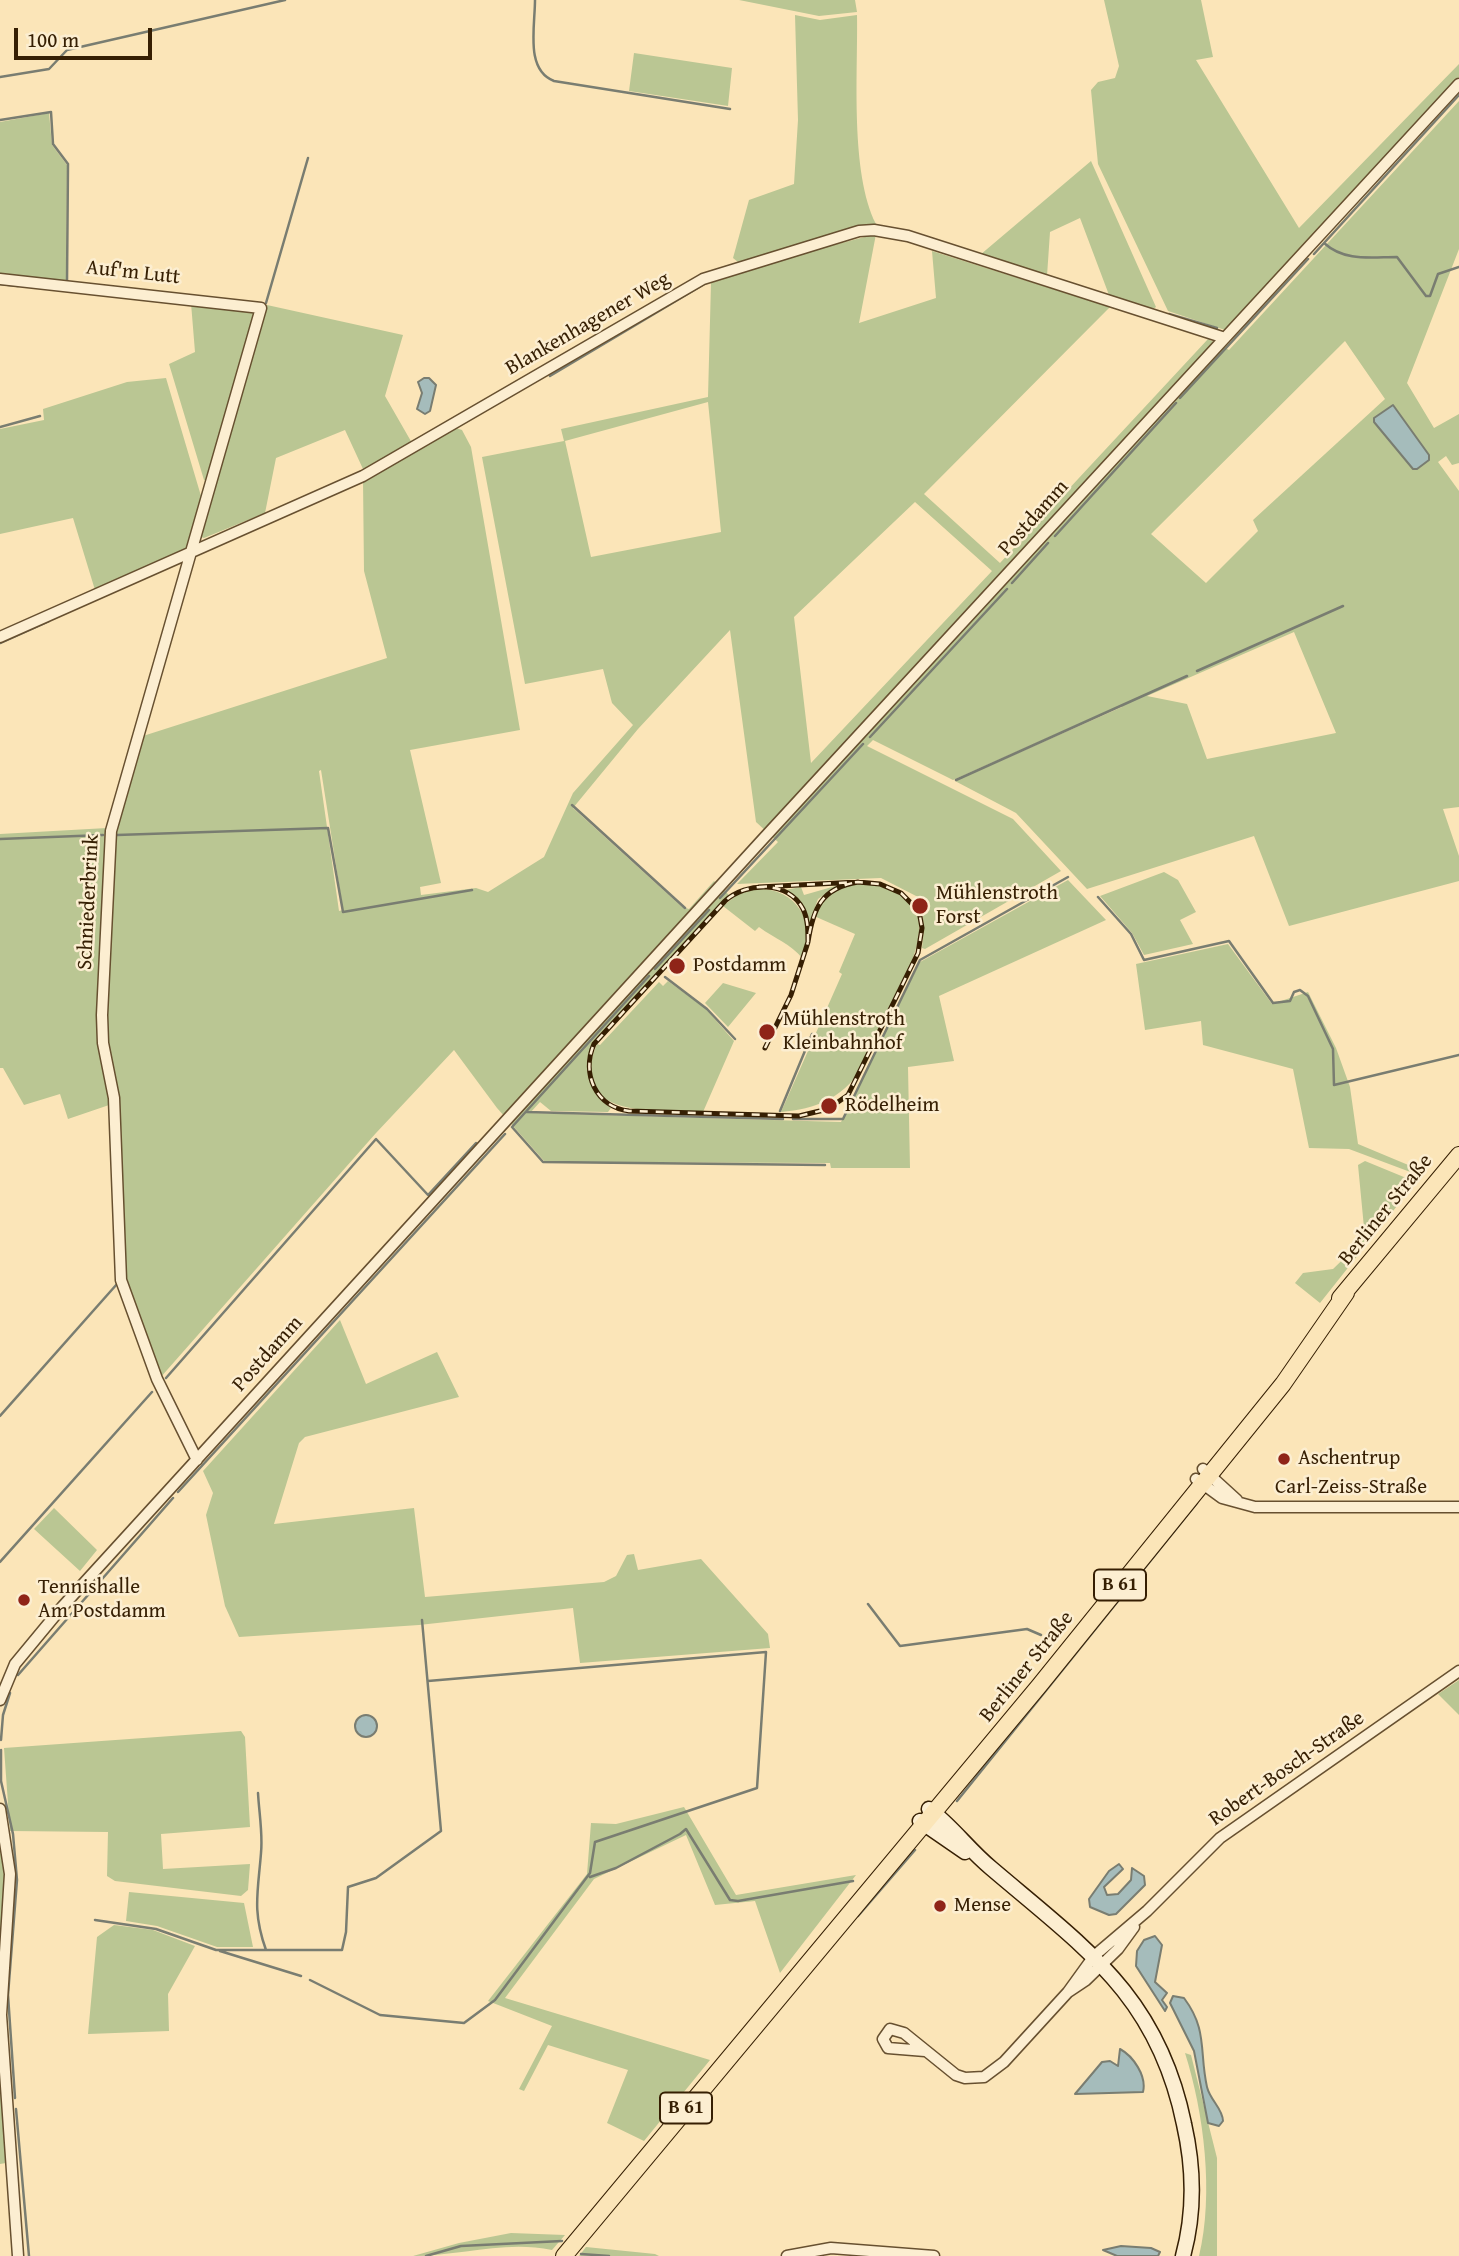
<!DOCTYPE html>
<meta charset="utf-8">
<style>
body{margin:0}
#map{position:relative;width:1459px;height:2256px;overflow:hidden;background:#fbe5b8;font-family:"Gentium Book Plus",serif}
canvas{display:block}
.scale{position:absolute;left:14px;top:28px;width:138px;height:32px;box-sizing:border-box;border:4px solid #361f03;border-top:0;padding-left:9px;font-size:21px;line-height:24px;white-space:nowrap;color:#361f03;-webkit-text-stroke:5px #fceed1;paint-order:stroke}
</style>
<div id="map">
<canvas width="1459" height="2256"></canvas>
<div class="scale">100 m</div>
</div>
<script>
const ctx = document.querySelector('canvas').getContext('2d');
ctx.lineJoin = 'round';
function fill(path, color) { ctx.fillStyle = color; ctx.fill(path, 'evenodd'); }
function strokePath(path, color, width, dash) { ctx.strokeStyle = color; ctx.lineWidth = width; ctx.lineCap = dash ? 'butt' : 'round'; ctx.setLineDash(dash || []); ctx.stroke(path); }
function drawText(font, color, halo, rows, align = 'center') {
  ctx.font = font + ' "Gentium Book Plus",serif'; ctx.lineWidth = 5; ctx.setLineDash([]); ctx.textBaseline = 'middle'; ctx.strokeStyle = halo; ctx.fillStyle = color; for (const [text, x, y, turn = 0] of rows) {
    ctx.save(); ctx.translate(x, y); ctx.rotate((+turn || 0) * Math.PI / 180); ctx.textAlign = isNaN(turn) ? turn : align; if (halo) ctx.strokeText(text, 0, 0); ctx.fillText(text, 0, 0); ctx.restore();
  }
}
fill(new Path2D(`
 M739,0h116l2,12 -38,4z
 M1104,0h97l12,57 -17,3 103,168 160,-164v13l-234,253 -57,-19 -70,-147 -7,-74 7,-8 17,-4 4,-12z
 M795,15l25,5 37,-5c1,60 -7,157 19,209l-138,38 -5,-4 16,-58 45,-16 4,-64z
 M634,53l98,15 -4,38 -99,-15z
 M1459,101v148l-52,134 27,45 25,-14v49l-7,2 -6,-9 -8,6 21,29v316l-16,2 16,47v25l-170,45 -35,-90 -167,53 -71,-76 -61,-32 167,-74 -1,-2 -168,75 -80,-40 -6,6 146,73 48,52 -136,78 -3,-1 2,-20 -2,-15 5,-5 -10,-8 1,-3 -37,-19 -144,6 41,-42 -22,-20 -26,-192 -92,99 -65,79 109,99 7,2 25,-28 15,14 -136,147c-13,27 -3,49 18,66l-3,4 -57,-1 -11,-9 -10,11 311,9 79,-160 148,-82 38,40 -167,76 15,65 -46,6 2,101h-79l-1,-5 -285,-1 -48,-54 -43,-58 -78,83 -216,245 -37,-99 -16,-264 7,-176 29,-103 244,-78 -23,-87 -1,-91 93,-52 6,2 9,17 49,283 -110,20 31,133 -21,4 1,8 55,-7 12,4 56,-35 29,-64 60,-68 -21,-22 -9,-34 -78,15 -43,-227 82,-16 -3,-12 147,-32 3,-114 81,-27 84,-22 -17,89 77,-25 -4,-47 178,56 -186,187 76,69 208,-224 21,11zM1345,341l40,58 -132,121 5,11 -52,52 -55,-49zM708,402l13,130 -130,25 -26,-116zM915,502l77,69 -181,192 -17,-146zM1294,632l42,101 -129,26 -20,-55 -40,-8zM321,770l22,140 -4,1 -20,-140z
 M49,113l3,32 15,20 -1,116 -66,-6v-153z
 M1091,161l65,146 -3,2 -44,-14 -29,-77 -30,14 -3,44 -67,-21z
 M191,303l63,8 -46,170 -4,-1 -35,-116 26,-12z
 M267,305l136,30 -18,61 27,47 -49,26 -18,-39 -69,28 -11,55 -61,25 -3,-1z
 M166,378l35,118 -14,53 -92,41 -22,-72 -73,16v-105l44,-9 -1,-11 84,-27z
 M107,828l-8,186 13,90 -44,15 -8,-25 -36,11 -21,-37h-3v-234z
 M1164,872l14,8 18,32 -16,8 13,24 -49,11 -12,-22 -32,-37z
 M872,883c73,14 45,70 24,114 -12,25 -23,49 -35,73 -21,29 -45,39 -80,42l61,-138 -3,-2 16,-38 -41,-18c8,-26 33,-34 58,-33z
 M839,885l-21,14 -9,25 -6,-19 -18,-15 16,-3 3,8z
 M753,889c42,-3 64,31 50,70 -13,-16 -28,-20 -44,-32l-4,4 -32,-25 14,-11z
 M1228,944l44,60 36,-12 28,56 14,39 8,57 67,28 -4,4 -72,-27 -40,-1 -16,-79 -90,-24 -2,-24 -56,9 -9,-66z
 M668,981l38,28 28,32 -31,71c-44,-2 -139,8 -106,-68l3,1 59,-63 4,4z
 M723,983l33,10 -28,34 -23,-24z
 M1365,1161l51,21 -96,121 -25,-20 8,-10 30,-4 32,-31 -7,-73z
 M340,1320l26,64 71,-32 22,45 -154,40 -6,6 -25,81 140,-16 11,89 179,-15 12,-6 11,-21 7,-1 4,16 63,-11 67,75 2,14 -190,15 -7,-55 -154,17 -180,12 -14,-31 -19,-91 7,-22 -10,-22z
 M54,1508l43,42 -17,21 -46,-42z
 M1459,1680v35l-21,-21z
 M241,1731l4,6 5,90 -89,7 2,35 87,-5 -2,26 -7,6 -126,-15 -8,-5 1,-44 -98,-1 -6,-83z
 M684,1807l52,88 120,-20 -76,98 -25,-72 -40,4 -29,-70 -92,44 -89,119 205,62 -66,81 -37,-18 21,-53 -80,-25 -24,46 -5,-2 33,-63 -64,-25 99,-127 4,-51 25,1z
 M0,1849l4,26 -4,82z
 M129,1892l115,11 9,44h-36l-60,-21 -31,-5z
 M114,1925l39,5 42,16 -27,48 1,37 -81,3 9,-97z
 M1185,2053l6,2 26,103v98h-18c15,-62 5,-143 -14,-203z
 M0,2083l6,80 -6,1z
 M511,2233l54,2 -13,15c-47,-10 -92,6 -139,6l46,-13z
 M586,2247l69,7 4,2h-80z`), '#bac693');
const water = new Path2D(`
 M424,378h5l7,7 -6,26 -5,3 -8,-5 5,-16 -4,-11z
 M1393,405l36,50v5l-12,9h-4l-39,-47v-4z
 M355 1726a11 11 0 1 1 22 0a11 11 0 1 1-22 0Z
 M1119,1864l4,5 -19,18 3,8 11,-1 13,-14 1,-12 12,8 1,9 -29,29 -7,1 -19,-8 -1,-8 20,-28z
 M1155,1936l7,9 -7,37 12,11 -5,7 5,7 -2,4 -29,-45 1,-15 7,-11z
 M1173,1996l11,2c24,32 15,53 23,89 3,13 16,22 16,34l-4,5 -11,-3 -14,-72 -24,-48z
 M1120,2049c13,7 27,27 23,43l-68,2 27,-32 8,-1 8,5z
 M1121,2246l30,2 9,4 -2,4h-41l-14,-6z`);
fill(water, '#a5bcbb');
strokePath(water, '#797d71', 2);
strokePath(new Path2D(`
 M535,0c0,27 -10,70 19,81l176,28
 M0,77l49,-8 18,-19 218,-50
 M0,120l51,-8 2,32 15,20 -1,118
 M1324,243c21,19 47,14 73,14l29,39h4l8,-22 21,-7
 M1314,254l145,-159
 M0,284l18,2
 M266,303l42,-145
 M1169,314l48,14
 M550,376l156,-93
 M1180,398l128,-139
 M0,427l40,-11
 M1055,536l121,-133
 M1012,583l36,-40
 M0,643l49,-22
 M1197,671l146,-65
 M870,737l137,-148
 M956,780l231,-104
 M572,805l113,103
 M117,835l211,-7 15,84 129,-22
 M0,839l103,-4
 M1098,897l33,37 13,26 85,-19 44,62 17,-2 4,-9 6,-2 8,6 25,53 1,36 125,-30
 M720,898l143,-154
 M655,969l54,-59
 M649,976l-137,151 31,35 282,3
 M665,977l42,32 28,30
 M780,1111l32,-77
 M527,1112l256,7
 M793,1119h50l77,-159 148,-83
 M166,1378l210,-239 52,56 48,-52
 M0,1416l117,-132
 M178,1492l327,-358
 M0,1562l152,-170
 M868,1604l32,42 127,-17 14,6
 M18,1675l155,-177
 M1,1740l2,-25 7,-22
 M1,1750v31l12,53 4,46 -9,115 7,103
 M258,1793c1,19 5,41 3,60 -3,39 -9,58 5,97
 M957,1801l240,-298
 M590,1877l26,-9 64,-34 6,-5 44,71 8,1 115,-20
 M858,1916l57,-66
 M95,1920l61,9 60,21h126l4,-18 2,-45 28,-9 65,-47 -19,-211
 M220,1951l81,25
 M310,1980l70,35 84,8 31,-23 95,-127 5,-31 162,-54 9,-136 -338,29
 M16,2109l13,147
 M581,2254l28,2
 M426,2256l35,-10 101,-5`), '#797d71', 2.5);
const street = new Path2D(`
 M0,279l261,29 -150,523 -9,184 1,28 11,55 7,182 36,99 40,81
 M0,637l363,-161 340,-197 156,-48 15,-1 34,6 317,102
 M1203,1469l34,31
 M1196,1479l26,19 33,9h204
 M0,1700l15,-36 48,-58 700,-767 696,-755
 M0,1809l10,65 -9,141 17,241
 M1068,1992l26,-36 53,-45 73,-73 239,-167
 M925,2051l-37,-3 -5,-9 7,-10 14,4 52,42 9,3 19,-1 20,-15 64,-70 18,-12 32,-31 16,-22
 M787,2256l44,-8 103,8`);
const secondary = new Path2D(`
 M929,1809c23,17 40,41 62,59 94,80 167,128 193,256 10,44 11,88 -1,132
 M920,1821l45,31`);
const primary = new Path2D(`
 M1340,1298l119,-143
 M564,2256l475,-570 244,-302 63,-91`);
strokePath(street, '#675030', 13);
strokePath(secondary, '#361f03', 17);
strokePath(primary, '#361f03', 18);
strokePath(street, '#fceed1', 10);
strokePath(secondary, '#fceed1', 14);
strokePath(primary, '#fbe5b8', 16);
const rail = new Path2D(`
 M759,887l99,-5 22,2 21,9 18,18 3,17 -4,25 -70,142 -20,14 -29,7 -170,-5c-33,-4 -48,-37 -35,-67l131,-143c21,-19 63,-21 78,8 5,10 5,22 5,33 5,-33 13,-54 50,-60
 M765,1048l26,-53 17,-53`);
strokePath(rail, '#361f03', 5);
strokePath(rail, '#fceed1', 2.5, [8]);
for (const [x, y, r, color] of [
 [920,906,9,"#8f2418"],
 [677,966,9,"#8f2418"],
 [767,1032,9,"#8f2418"],
 [829,1106,9,"#8f2418"],
 [1284,1459,7,"#8f2418"],
 [24,1600,7,"#8f2418"],
 [940,1906,7,"#8f2418"]
]) { const dot = new Path2D(); dot.arc(x, y, r, 0, 2 * Math.PI); ctx.fillStyle = color; ctx.fill(dot); strokePath(dot, '#fceed1', 2.5); }
for (const [x, y, w] of [
 [1120,1585,52],
 [686,2108,52]
]) { const box = new Path2D(); box.roundRect(x - w / 2, y - 15.5, w, 31, 5); ctx.fillStyle = '#fceed1'; ctx.fill(box); strokePath(box, '#361f03', 2); }
drawText('bold 19px', '#361f03', null, [
 ["B 61",1120,1585],
 ["B 61",686,2108]
]);
drawText('21px', '#361f03', '#fceed1', [
 ["Auf'm Lutt",133,273,6],
 ["Blankenhagener Weg",588,324,-30],
 ["Postdamm",1034,518,-48],
 ["Schniederbrink",89,902,-87],
 ["Berliner Straße",1386,1210,-51],
 ["Postdamm",268,1354,-48],
 ["Carl-Zeiss-Straße",1351,1488],
 ["Berliner Straße",1027,1667,-51],
 ["Robert-Bosch-Straße",1287,1769,-35]
]);
drawText('21px', '#361f03', '#fceed1', [
 ["Mühlenstroth",936,894],
 ["Forst",936,918],
 ["Postdamm",693,966],
 ["Mühlenstroth",783,1020],
 ["Kleinbahnhof",783,1044],
 ["Rödelheim",845,1106],
 ["Aschentrup",1298,1459],
 ["Tennishalle",38,1588],
 ["Am Postdamm",38,1612],
 ["Mense",954,1906]
], 'left');
</script>
